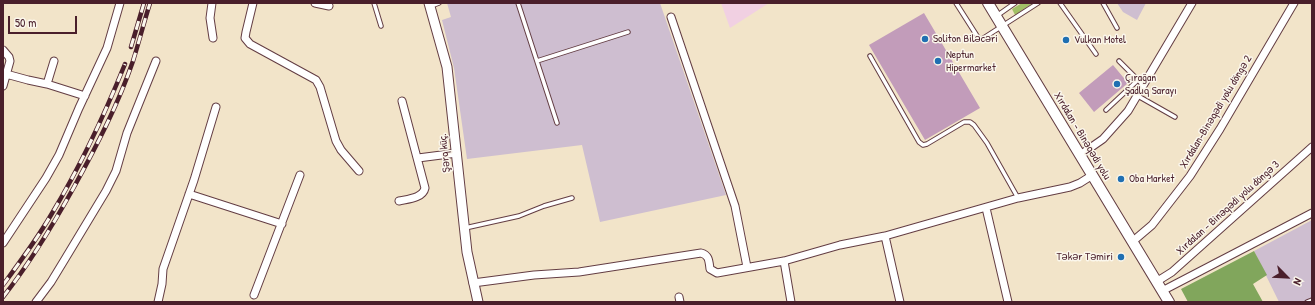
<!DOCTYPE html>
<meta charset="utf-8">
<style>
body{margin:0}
#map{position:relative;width:1315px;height:305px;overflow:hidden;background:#f2e4c9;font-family:"Patrick Hand",sans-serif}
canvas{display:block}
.frame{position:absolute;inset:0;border:4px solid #4a1f2b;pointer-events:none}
.north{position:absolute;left:1267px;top:257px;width:40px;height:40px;-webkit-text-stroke:3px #fbf7ec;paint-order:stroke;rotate:114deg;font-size:11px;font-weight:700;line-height:16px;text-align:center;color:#4a1f2b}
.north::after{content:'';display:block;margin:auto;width:14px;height:18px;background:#4a1f2b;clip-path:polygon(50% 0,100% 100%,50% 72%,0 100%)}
.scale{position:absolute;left:8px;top:16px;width:69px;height:18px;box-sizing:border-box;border:2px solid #4a1f2b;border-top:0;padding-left:5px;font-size:12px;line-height:14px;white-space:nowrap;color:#4a1f2b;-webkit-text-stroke:3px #fbf7ec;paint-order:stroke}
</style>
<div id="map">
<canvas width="1315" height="305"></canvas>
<div class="frame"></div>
<div class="north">N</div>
<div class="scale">50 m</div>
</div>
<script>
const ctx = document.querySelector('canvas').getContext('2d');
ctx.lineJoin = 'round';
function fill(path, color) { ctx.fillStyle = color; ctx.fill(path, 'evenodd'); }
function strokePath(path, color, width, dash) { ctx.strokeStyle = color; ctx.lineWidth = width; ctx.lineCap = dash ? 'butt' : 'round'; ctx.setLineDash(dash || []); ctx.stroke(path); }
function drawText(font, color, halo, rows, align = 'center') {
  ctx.font = font + ' "Patrick Hand",sans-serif'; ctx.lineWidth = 3; ctx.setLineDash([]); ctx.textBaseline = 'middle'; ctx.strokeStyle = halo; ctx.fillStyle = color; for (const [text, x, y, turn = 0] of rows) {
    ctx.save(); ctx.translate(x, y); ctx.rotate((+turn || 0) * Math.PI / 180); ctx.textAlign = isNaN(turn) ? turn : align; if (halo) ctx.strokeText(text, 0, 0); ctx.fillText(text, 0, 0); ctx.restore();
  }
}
fill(new Path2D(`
 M721,3h48l-39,25z`), '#f1d0e2');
fill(new Path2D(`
 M447,3h213l66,192 -126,27 -18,-77 -115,14 -13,-91 -12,-48 9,-3z
 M1117,3h29l-9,17 -14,-8z
 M1312,220v82h-33l-25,-51z`), '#cebed0');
fill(new Path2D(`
 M1022,3h11l-18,12 -3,-6z`), '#a2c067');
fill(new Path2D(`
 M1254,251l13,24 -14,9 10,18h-75l-7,-13z`), '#81a65c');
fill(new Path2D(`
 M924,13l56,95 -55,32 -56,-95z
 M1113,65l15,18 -34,29 -15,-19z`), '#c29cba');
const service = new Path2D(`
 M374,3l7,23
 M518,3l39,120
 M956,3l23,36h3l56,-36
 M1060,3l36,51
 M1103,3l14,25
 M431,6l8,-3
 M998,15l17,-12
 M870,56l49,86 4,3 4,-1 37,-22h6l4,3 13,18 31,55
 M537,61l91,-29
 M1119,61l24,24
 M1138,96l37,21
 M1106,110l32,-30
 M465,228l54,-12 25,-10 28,-8
 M1307,302l5,-2`);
const minor = new Path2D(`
 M212,3l-2,15 3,20
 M253,3l-7,29 -1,6 5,6 66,36 4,7 16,54 5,9 18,21
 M315,3l14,3
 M671,17l64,189 12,61
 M3,50l6,7 1,4 -7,25
 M6,74l22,6 19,4 38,12
 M47,84l7,-23
 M1080,155l23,-16 25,-28 64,-108
 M418,158l39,-5
 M189,194l93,30
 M399,201c9,-2 24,-3 26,-13l-23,-87
 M986,208l22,94
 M885,236l15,66
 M1132,242l20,-17 38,-49 30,-47 74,-126
 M3,243l43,-65 13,-23 20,-47 28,-60 13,-45
 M784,261l7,41
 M1156,282l16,-10 140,-125
 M473,283l61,-8 45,-3 122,-19c8,2 8,8 9,16l7,4 67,-12 56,-16 45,-9 133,-38 52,-11 10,-4 11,-7
 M1162,291l150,-78
 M254,295l46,-120
 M679,297l1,5
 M36,302l15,-20 14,-23 41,-68 10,-20 11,-38 29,-72
 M158,302l4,-18 1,-15 31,-89 22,-73`);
const tertiary = new Path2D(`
 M429,3l18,64 20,185 11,50`);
const secondary = new Path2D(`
 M988,3l181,299`);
strokePath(service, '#633d43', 5.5);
strokePath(minor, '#633d43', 9);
strokePath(tertiary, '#633d43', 11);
strokePath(secondary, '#633d43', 12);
strokePath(service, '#fff', 3.5);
strokePath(minor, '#fff', 7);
strokePath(tertiary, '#fff', 9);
strokePath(secondary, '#fff', 10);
const rail = new Path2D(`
 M131,47l13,-44
 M3,285c17,-23 34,-46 48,-70 29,-48 53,-99 74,-151
 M3,297c27,-34 50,-72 71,-110 22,-40 44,-82 59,-126 6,-19 11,-39 17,-58`);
strokePath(rail, '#4a1f2b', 4.5);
strokePath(rail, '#fbf7ec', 3, [9]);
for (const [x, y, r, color] of [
 [925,39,4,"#1f6fb2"],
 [1066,40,4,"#1f6fb2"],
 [938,61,4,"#1f6fb2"],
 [1117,84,4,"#1f6fb2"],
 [1121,179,4,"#1f6fb2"],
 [1121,257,4,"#1f6fb2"]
]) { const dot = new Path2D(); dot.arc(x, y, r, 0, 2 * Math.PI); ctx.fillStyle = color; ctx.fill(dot); strokePath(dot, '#fbf7ec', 1.5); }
drawText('11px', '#4a1f2b', '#fbf7ec', [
 ["Soliton Biləcəri",933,39],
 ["Vulkan Motel",1074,40],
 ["Neptun",946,55],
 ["Hipermarket",946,68],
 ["Çırağan",1125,78],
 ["Şadlıq Sarayı",1125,91],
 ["Oba Market",1129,179],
 ["Təkər Təmiri",1113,257,"right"]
], 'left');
drawText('11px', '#4a1f2b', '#fbf7ec', [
 ["Xırdalan-Binəqədi yolu döngə 2",1216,112,-59],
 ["Xırdalan - Binəqədi yolu",1082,136,59],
 ["Şərq küç.",445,153,-96],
 ["Xırdalan - Binəqədi yolu döngə 3",1228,208,-42]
]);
</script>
